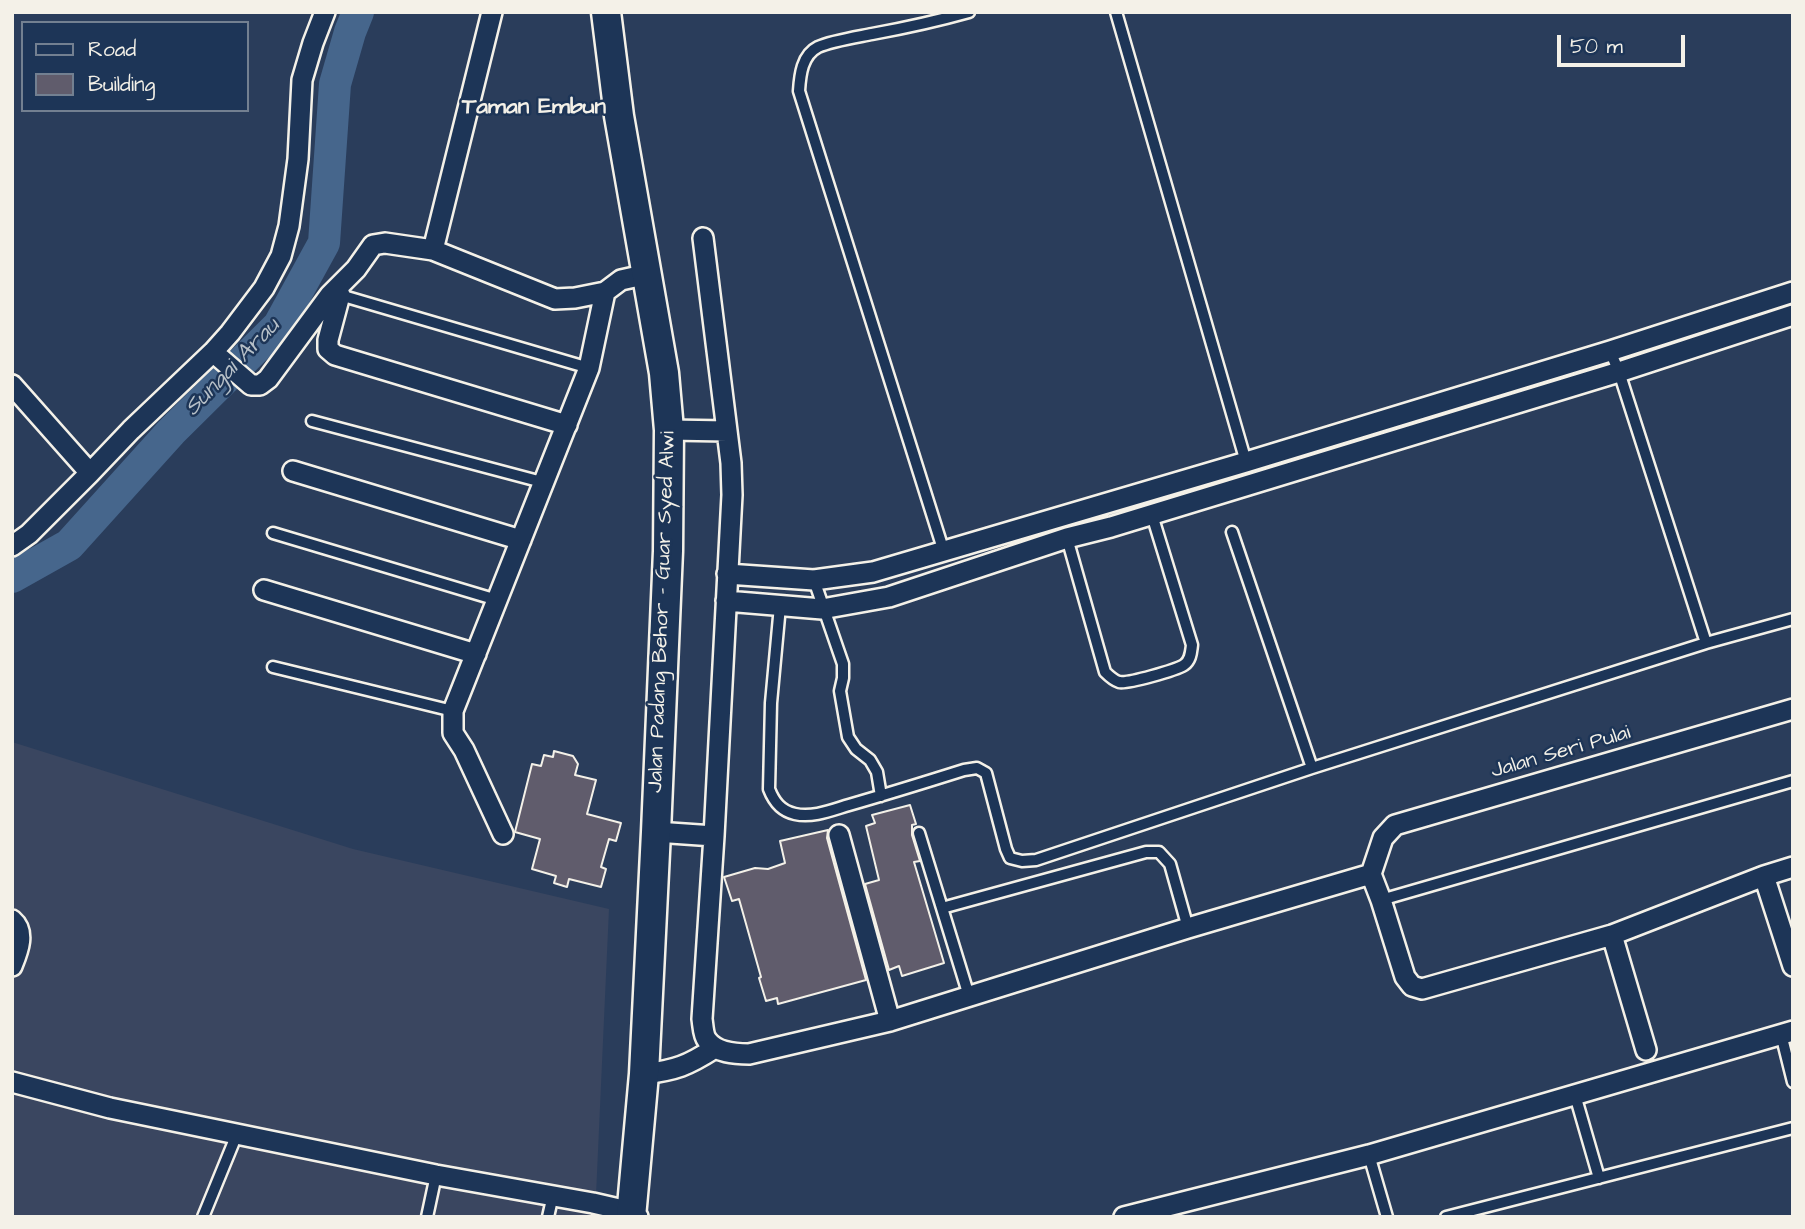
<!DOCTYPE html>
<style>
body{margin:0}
#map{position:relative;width:1805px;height:1229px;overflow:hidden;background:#2a3d5b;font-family:"Architects Daughter",sans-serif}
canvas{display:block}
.frame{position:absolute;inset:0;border:14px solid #f4f1e8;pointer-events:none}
.legend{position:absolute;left:21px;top:21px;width:228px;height:91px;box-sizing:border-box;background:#1d3557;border:2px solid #738091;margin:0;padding:9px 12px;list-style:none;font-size:21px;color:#f4f1e8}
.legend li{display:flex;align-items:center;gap:14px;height:35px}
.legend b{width:35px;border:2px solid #738091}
.scale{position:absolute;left:1557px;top:35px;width:128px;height:32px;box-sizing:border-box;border:4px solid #f4f1e8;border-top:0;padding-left:9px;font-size:21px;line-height:24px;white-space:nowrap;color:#f4f1e8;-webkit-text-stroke:5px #1d3557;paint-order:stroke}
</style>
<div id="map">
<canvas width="1805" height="1229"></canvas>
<div class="frame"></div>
<ul class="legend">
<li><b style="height:9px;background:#1d3557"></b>Road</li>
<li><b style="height:19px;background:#605c6c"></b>Building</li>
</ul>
<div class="scale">50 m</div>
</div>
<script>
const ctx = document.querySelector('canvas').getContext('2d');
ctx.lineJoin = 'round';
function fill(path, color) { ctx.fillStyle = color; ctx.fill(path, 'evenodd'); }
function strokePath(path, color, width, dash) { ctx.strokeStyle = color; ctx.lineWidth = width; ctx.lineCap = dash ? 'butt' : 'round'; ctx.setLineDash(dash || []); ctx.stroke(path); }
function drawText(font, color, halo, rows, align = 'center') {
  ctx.font = font + ' "Architects Daughter",sans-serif'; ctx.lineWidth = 5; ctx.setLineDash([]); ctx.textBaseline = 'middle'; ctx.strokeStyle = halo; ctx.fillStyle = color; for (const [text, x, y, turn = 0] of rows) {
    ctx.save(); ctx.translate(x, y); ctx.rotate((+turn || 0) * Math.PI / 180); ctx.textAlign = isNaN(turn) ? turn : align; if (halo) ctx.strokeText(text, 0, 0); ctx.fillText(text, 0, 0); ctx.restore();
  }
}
fill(new Path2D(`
 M12,742l341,107 256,60 -14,308h-583z`), '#3a4660');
strokePath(new Path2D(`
 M12,577l57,-32 102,-113 108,-107 45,-82 11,-159 15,-52 8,-20`), '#46668c', 32);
const building = new Path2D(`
 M554,751l19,5 5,8 -3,11 21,5 -9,34 34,9 -5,18 -7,-2 -8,28 5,2 -5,18 -32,-8 -2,8 -13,-4 2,-7 -24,-7 8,-30 -25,-7 17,-68 9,2 3,-11 9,2z
 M910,805l6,19 -4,1v10l8,26 -6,1 30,101 -42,13 -3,-10 -10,4 -24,-86 14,-4 -13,-54 9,-3 -3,-8z
 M828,830l-1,8 39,142 -88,24 -1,-6 -11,3 -7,-23 2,-1 -22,-78 -7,2 -8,-24 31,-9 13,1 17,-6 -5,-22z`);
fill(building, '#605c6c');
strokePath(building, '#f4f1e8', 2);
const lane = new Path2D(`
 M1116,12l130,450
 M340,295l249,73
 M1610,351l9,21 87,271
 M312,421l230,61
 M1232,532l80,236
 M273,533l224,67
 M1067,538l38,134c4,4 8,8 14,10 9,2 57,-12 65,-17 7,-5 7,-13 8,-20l-40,-130
 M944,552l-145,-461c1,-16 3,-36 19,-44 13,-6 39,-10 54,-13 33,-6 65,-13 97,-22
 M814,580l29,84v14l-3,13 8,46 8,12 14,11 7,12 4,24
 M780,606l-9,97 -2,86c5,13 12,22 26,25 18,4 37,-4 54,-9 38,-11 77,-23 115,-35l13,-2 9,5 20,76 4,9 12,3 14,-1 276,-92 394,-125 87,-24
 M273,667l180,44
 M919,833l50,163
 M1381,900l412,-119
 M942,908l204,-56h13l11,12 18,64
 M1781,1034l12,48
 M1575,1095l24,83
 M1369,1155l18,62
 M203,1217l34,-83
 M427,1217l9,-42
 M548,1217l5,-22
 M1446,1217l347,-89`);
const street = new Path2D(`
 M703,238l28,225 1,32 -18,341 -12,183c1,6 1,16 5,21 9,13 28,14 42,14l141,-33 298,-93 183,-54
 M433,250l59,-238
 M337,289l3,6 -12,45v9l7,6 232,70
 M213,352l38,33h9l8,-6 62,-84 26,-26 17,-24 12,-2 48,7 122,49 20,-1 30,-6 16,-12 27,-6
 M12,385l78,88
 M669,430l58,1
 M293,471l228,69
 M12,546l17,-12 61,-61 41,-43 82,-78 17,-19 34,-45 17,-32 8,-30 9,-67 4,-79 11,-37 12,-31
 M727,574l87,6 59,-8 373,-110 364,-111 183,-59
 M264,590l212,64
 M726,601l96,8 67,-12 178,-59 44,-11 508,-155 174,-57
 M656,832l58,4
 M503,834l-39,-84 -11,-17v-22l136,-343 16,-76
 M839,835l51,186
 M1371,874l10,26 24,77 7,9 10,3 190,-54 152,-59 29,-9
 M1371,874l12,-36 12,-13 398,-116
 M1764,876l29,90
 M12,920c14,12 6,31 0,46
 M1612,935l34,115
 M644,1074c32,-4 43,-8 71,-26
 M12,1082l98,26 326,67 157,28 39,9 6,5
 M1124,1217l245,-62 424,-124`);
const secondary = new Path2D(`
 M606,12l13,104 45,257 5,57 -1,121 -12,281 -12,242 -13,143`);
strokePath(lane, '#f4f1e8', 15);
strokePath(street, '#f4f1e8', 24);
strokePath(secondary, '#f4f1e8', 33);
strokePath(lane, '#1d3557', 10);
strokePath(street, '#1d3557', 19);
strokePath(secondary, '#1d3557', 28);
drawText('21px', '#f4f1e8', '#1d3557', [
 ["Jalan Padang Behor - Guar Syed Alwi",663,612,-88],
 ["Jalan Seri Pulai",1561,753,-16]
]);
drawText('bold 23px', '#f4f1e8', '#1d3557', [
 ["Taman Embun",534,108]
]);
drawText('italic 23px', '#b7c0c8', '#1d3557', [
 ["Sungai Arau",233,368,-46]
]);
</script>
